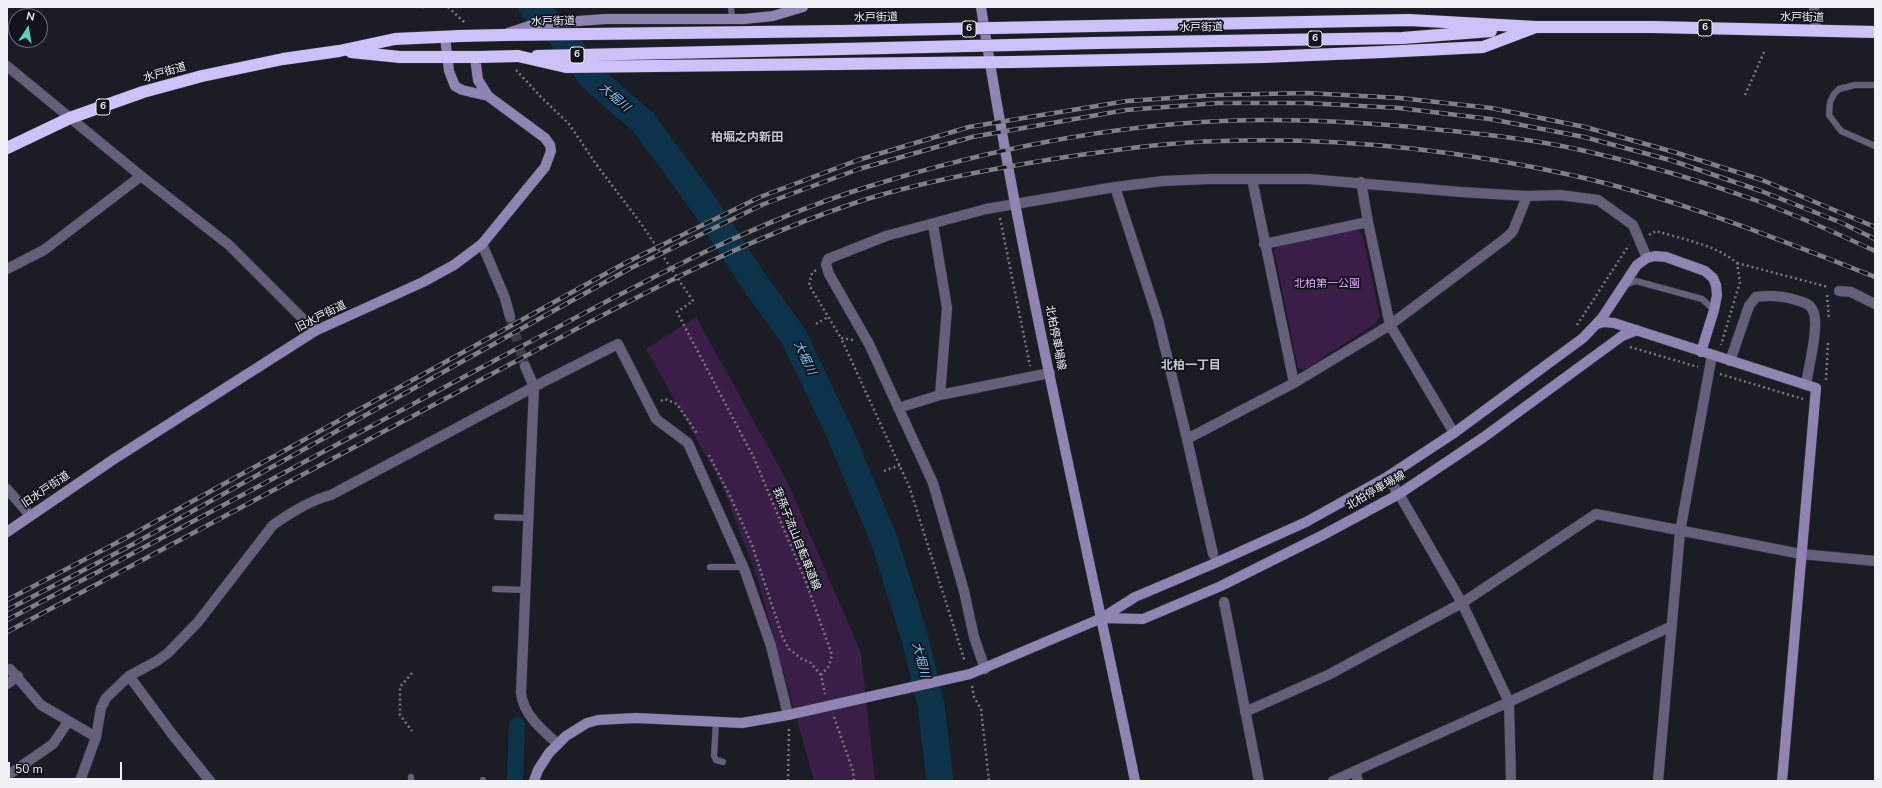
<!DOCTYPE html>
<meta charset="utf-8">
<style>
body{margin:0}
#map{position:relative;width:1882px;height:788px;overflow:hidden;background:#1b1c24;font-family:"Nunito Sans",sans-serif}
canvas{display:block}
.frame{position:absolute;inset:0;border:8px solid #f0f1f7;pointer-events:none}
.north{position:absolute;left:8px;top:8px;width:40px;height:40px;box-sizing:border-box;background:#12131b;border:1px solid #6b6c73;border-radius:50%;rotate:12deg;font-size:11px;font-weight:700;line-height:16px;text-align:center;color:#f0f1f7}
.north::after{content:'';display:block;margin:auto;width:14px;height:18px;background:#5bcebc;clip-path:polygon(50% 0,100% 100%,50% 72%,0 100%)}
.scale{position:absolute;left:8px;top:762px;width:114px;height:18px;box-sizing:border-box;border:2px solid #f0f1f7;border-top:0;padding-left:5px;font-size:12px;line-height:14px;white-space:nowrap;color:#f0f1f7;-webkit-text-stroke:3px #12131b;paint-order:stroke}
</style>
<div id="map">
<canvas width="1882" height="788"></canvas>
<div class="frame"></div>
<div class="north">N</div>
<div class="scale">50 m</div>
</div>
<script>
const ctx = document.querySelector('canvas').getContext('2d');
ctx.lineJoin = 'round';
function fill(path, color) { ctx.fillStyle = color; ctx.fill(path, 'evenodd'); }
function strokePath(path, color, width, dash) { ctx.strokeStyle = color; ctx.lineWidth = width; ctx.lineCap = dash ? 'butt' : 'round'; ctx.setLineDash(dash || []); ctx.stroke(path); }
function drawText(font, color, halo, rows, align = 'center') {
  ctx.font = font + ' "Nunito Sans","Noto Sans JP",sans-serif'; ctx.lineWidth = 3.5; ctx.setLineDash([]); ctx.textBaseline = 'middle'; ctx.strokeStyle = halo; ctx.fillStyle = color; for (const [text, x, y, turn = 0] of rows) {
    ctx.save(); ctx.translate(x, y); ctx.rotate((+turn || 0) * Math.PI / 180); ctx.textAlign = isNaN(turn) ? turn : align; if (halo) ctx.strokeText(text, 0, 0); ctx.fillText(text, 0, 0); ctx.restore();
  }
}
fill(new Path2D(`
 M1357,229l5,4 18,84 -4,6 -72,47 -6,-2 -24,-118 4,-5z
 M696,317l91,164 74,172 14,128h-61l-57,-204 -35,-92 -76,-136z`), '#3b1e47');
strokePath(new Path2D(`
 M515,781l2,-56`), '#0c334a', 16);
strokePath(new Path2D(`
 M532,7l24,22 37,50 50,43 62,84 48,74 41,57 47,99 43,104 30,95 17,69 9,77`), '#0c334a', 27);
strokePath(new Path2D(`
 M510,317l15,49`), '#3b3c44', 10, [10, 5]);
const lane = new Path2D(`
 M731,7l1,12
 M1875,85h-20l-16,4 -5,5 -4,8 -1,13 12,16 34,15
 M1625,285l11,-4 66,18 12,11
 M497,517l31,1
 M710,567h28l5,-2
 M495,589l31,1
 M716,722l-2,34 2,4 7,2
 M411,781v-4
 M483,781v-1`);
const street = new Path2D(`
 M1814,7l2,24
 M7,66l134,110 88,69 86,86
 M1252,179l42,204
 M1361,182l7,40 22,103 64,108
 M1115,187l43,132 29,120 107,-56 96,-58 116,-87 7,-7 14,-35
 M933,224l14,84 -7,87
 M482,244l23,54 5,19
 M1264,244l104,-22
 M7,269l37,-19 97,-74
 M1839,291l12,1 24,12
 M1730,361l19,-55 7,-9c14,-2 27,-1 40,3 6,2 13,3 16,9 9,13 -4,59 -6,76
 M525,366l9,21 -13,306c2,21 21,37 37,51
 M898,408l42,-13 110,-22
 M1187,439l26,115
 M7,489l23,26
 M1224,602l35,179
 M10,669l31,36 55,32
 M985,669l-11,-32 -10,-46 -31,-108 -64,-139 -40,-70 -3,-10 2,-5 58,-23 100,-27 129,-22 48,-6 46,-2h100l152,13 66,4 33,-1 38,5 35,25 14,33
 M129,676l43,58 38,47
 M7,684l11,-8
 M1245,712l83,-37 134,-72 134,-89 205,40 74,7
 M1355,771l154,-69 -47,-99 -63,-109 -12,-17
 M7,776l46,-32 15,-22
 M80,781l16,-44 5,-29 5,-10 23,-22 28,-15 11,-8 30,-31 75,-97c17,-12 38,-25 58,-30l214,-114 73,-37 38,75 32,24 57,128 26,75 17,69
 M1333,781l22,-10 3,10
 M1511,781l-2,-79 163,-76
 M1658,781l22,-249 32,-177`);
const secondary = new Path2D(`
 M981,7c40,260 102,516 154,774
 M508,33l27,-9 71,-5h138l29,-3 30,-9
 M475,57l3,23 10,16
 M1597,324l7,-2 10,1 202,65 -34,393
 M7,532l107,-73 201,-128 108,-49 31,-17 28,-21 63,-77 6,-16 -1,-6 -5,-7 -57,-42 -26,-6 -7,-4 -6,-15 -4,-34
 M1102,618l41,1 78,-33 102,-51 76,-41 85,-57 138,-101 15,-6
 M534,781l4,-11 11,-17 17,-17 21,-13 11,-3 38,-2 106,5 46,-8 182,-41 132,-56 33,-21 78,-33 93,-42 81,-45 67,-44 129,-95 19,-20 35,-53 10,-7 8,-2 11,1 39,14 8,7 3,7 1,10 -3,15 -13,42`);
const highway = new Path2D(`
 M1095,26l314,-6 127,7h117l222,5
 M503,35l339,-4
 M1095,43l307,-5 89,-7
 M351,52l49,5h79
 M518,56l48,11 447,-5 250,-5 119,-5 101,-5 53,-20
 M537,56l305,-7
 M7,148l63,-30 73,-26 59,-16 81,-17 56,-8 56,-12 65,-3`);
strokePath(lane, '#35363d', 7);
strokePath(street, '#35363d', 11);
strokePath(secondary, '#35363d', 11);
strokePath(highway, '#35363d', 13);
strokePath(new Path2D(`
 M422,7h2
 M448,7l17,16
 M516,70l25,27 28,27 27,40 46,61 51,76 -16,11 77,146 52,124 26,73 -3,11 -8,9 4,19
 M1745,95l20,-45
 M1000,218l30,148
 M1649,235l7,-4c26,8 60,14 81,32l3,19 -19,63
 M1737,263l91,24
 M816,270l-4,3 -3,12 32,53
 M1827,295l2,25
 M816,324l12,-7
 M1577,325l52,-80
 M853,340l-12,-2 68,148 56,176
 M1630,347l68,20
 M1720,374l83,25
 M1826,380l2,-37
 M661,401l4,-2 12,5 21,31
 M709,455l22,43 21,47 31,93 6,11 13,10 9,4 10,12
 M884,471l16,-6
 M412,673l-12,14v28l12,16
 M972,686l2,11 7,12 8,72
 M834,717l19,54 1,10
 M788,781l1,-55`), '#787980', 2.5, [2, 3]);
strokePath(lane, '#665f7b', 6);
strokePath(street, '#665f7b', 10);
strokePath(secondary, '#9085b2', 10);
strokePath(highway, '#cec0f8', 12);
const rail = new Path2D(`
 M7,600l115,-60 503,-277 135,-66 98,-37 111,-33 158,-26 90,-6 89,-2 94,5 91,10 94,19 89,25 88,28 113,47
 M7,610l119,-62 503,-279 135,-65 95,-35 113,-32 154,-27 92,-7h88l93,5 91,11 94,18 86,23 91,31 81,32 33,16
 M7,620c166,-87 331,-177 496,-264 117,-61 238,-130 364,-169 113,-35 236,-61 355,-66 70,-3 140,1 210,8 50,5 101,10 149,21 58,13 118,30 174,50 41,15 81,33 120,51
 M7,632c166,-87 330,-177 496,-264 118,-63 236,-128 364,-169 59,-18 124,-30 186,-40 56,-8 112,-17 169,-18 116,-4 235,9 349,34 104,23 205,63 304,102`);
strokePath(rail, '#808188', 4.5);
strokePath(rail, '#12131b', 3, [9]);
const highwayBridge = new Path2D(`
 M842,31l253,-5
 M460,36l43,-1
 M842,49l253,-6
 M479,57l39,-1`);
strokePath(highwayBridge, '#35363d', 13, []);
strokePath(highwayBridge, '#cec0f8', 12);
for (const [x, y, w] of [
 [1705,28,14],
 [969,29,14],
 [1315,39,14],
 [577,55,14],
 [103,107,14]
]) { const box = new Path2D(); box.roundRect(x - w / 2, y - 8, w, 16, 3); ctx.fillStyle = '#12131b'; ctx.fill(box); strokePath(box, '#f0f1f7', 1); }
drawText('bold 10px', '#f0f1f7', null, [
 ["6",1705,28],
 ["6",969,29],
 ["6",1315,39],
 ["6",577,55],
 ["6",103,107]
]);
drawText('11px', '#f0f1f7', '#12131b', [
 ["水戸街道",876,18,-1],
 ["水戸街道",1802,18,1],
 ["水戸街道",553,22,-1],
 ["水戸街道",1201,28,-1],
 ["水戸街道",165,73,-16],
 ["旧水戸街道",321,317,-27],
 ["北柏停車場線",1055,338,79],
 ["旧水戸街道",46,490,-34],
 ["北柏停車場線",1376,491,-30],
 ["我孫子流山自転車道線",796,539,68]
]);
drawText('11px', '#e2a9fb', '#12131b', [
 ["北柏第一公園",1327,284]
]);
drawText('italic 12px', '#7dc8f9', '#12131b', [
 ["大堀川",614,98,41],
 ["大堀川",804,358,65],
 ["大堀川",920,660,76]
]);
drawText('bold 12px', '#c4c6d1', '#12131b', [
 ["柏堀之内新田",747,138],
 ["北柏一丁目",1191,366]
]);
</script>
